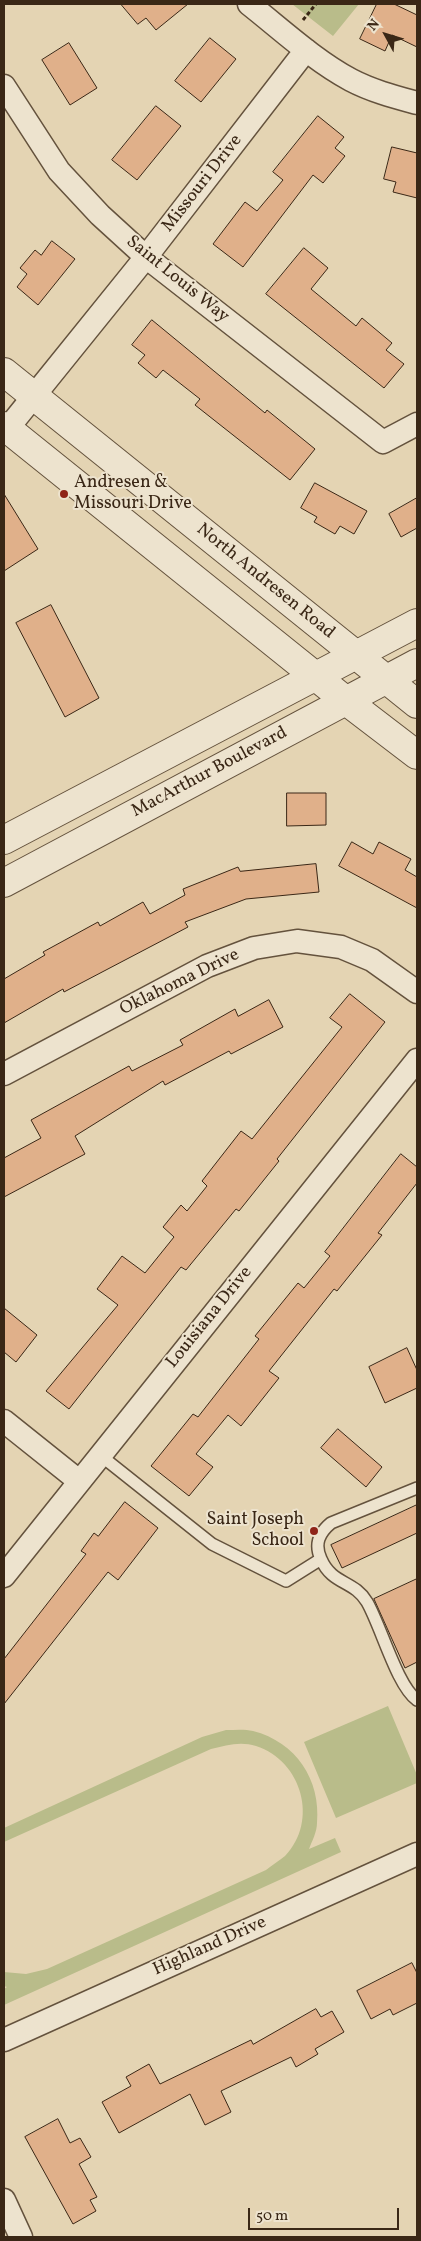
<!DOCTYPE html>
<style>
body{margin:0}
#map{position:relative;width:421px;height:2241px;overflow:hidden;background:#e4d4b3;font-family:Vollkorn,serif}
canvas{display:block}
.frame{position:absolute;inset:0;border:5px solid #3a2716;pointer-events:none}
.north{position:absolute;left:361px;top:10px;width:50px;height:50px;-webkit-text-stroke:4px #ede3ce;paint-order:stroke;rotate:309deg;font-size:14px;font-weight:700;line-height:20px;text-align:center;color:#3a2716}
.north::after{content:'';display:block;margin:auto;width:18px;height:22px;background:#3a2716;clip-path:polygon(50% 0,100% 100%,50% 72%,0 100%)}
.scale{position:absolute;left:248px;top:2208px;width:151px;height:22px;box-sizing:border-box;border:2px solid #3a2716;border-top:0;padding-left:6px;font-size:15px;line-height:18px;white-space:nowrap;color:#3a2716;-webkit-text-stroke:4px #ede3ce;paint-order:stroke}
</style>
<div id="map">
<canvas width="421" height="2241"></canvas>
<div class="frame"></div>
<div class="north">N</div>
<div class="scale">50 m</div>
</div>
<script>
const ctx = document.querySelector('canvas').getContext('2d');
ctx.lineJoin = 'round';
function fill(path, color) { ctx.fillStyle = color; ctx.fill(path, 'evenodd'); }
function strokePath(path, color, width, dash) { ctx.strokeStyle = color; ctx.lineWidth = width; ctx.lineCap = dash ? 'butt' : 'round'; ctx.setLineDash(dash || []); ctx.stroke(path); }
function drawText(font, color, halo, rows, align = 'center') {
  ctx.font = font + ' Vollkorn,serif'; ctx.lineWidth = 4; ctx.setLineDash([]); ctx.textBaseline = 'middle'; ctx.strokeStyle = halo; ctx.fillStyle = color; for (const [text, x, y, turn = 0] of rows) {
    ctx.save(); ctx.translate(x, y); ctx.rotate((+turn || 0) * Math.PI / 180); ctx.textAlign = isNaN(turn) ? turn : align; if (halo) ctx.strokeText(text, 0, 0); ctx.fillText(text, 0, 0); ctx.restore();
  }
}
fill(new Path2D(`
 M292,4h67l-26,32z
 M388,1706l29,69v8l-81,35 -32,-76z
 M226,1730c9,0 19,-1 27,1 43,11 68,49 64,92 0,9 -5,18 -8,26l26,-11 6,14 -337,153v-16l3,-2 -3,-1v-14l22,2 21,-5 219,-99c6,-5 13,-9 19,-14 34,-35 17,-95 -29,-110 -15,-5 -30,-1 -45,3l-207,93v-14l198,-91z`), '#b9bc8a');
const building = new Path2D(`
 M121,4h67l-32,26 -10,-12 -8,6z
 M377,4h17l23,11v32l-25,-12 -7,16 -25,-12z
 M210,38l26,21 -35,43 -26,-21z
 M69,43l28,45 -27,17 -28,-45z
 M156,106l25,20 -44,54 -25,-20z
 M318,116l26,21 -9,11 10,8 -22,27 -10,-8 -70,92 -30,-23 32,-42 12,9 26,-31 -10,-8z
 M392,147l25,6v45l-24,-6 3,-10 -12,-3z
 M52,241l23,18 -37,46 -21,-18 10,-13 -7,-6 15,-18 6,5z
 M304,248l24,20 -17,21 45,37 6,-8 30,25 -6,7 18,14 -20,24 -118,-94z
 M152,320l113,93 2,-3 48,39 -25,31 -95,-75 5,-6 -37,-29 -7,8 -18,-15 7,-8 -13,-10z
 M315,483l52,28 -13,23 -14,-8 -5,8 -21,-12 3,-5 -16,-9z
 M4,494l34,55 -34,22z
 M417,498v30l-16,9 -12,-23z
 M51,605l48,93 -34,19 -49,-94z
 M287,793h39v32l-39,1z
 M352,842l21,12 6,-12 32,17 -6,11 12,7v31l-78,-42z
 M316,864l3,28 -73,7 -61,23 3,5 -124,65 -1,-3 -59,34v-44l41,-24 -2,-3 55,-30 2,4 43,-24 7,12 35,-19 -2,-6 55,-22 2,4z
 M350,994l35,28 -108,137 2,2 -40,50 -3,-2 -50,61 -5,-3 -112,142 -23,-18 72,-86 -21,-16 25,-33 23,17 29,-36 -11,-10 18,-22 6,6 20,-25 -5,-5 39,-50 11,8 90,-112 -12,-9z
 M269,1000l14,27 -52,27 -2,-3 -64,34 -2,-4 -88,55 10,18 -81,43v-39l37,-20 -10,-18 98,-54 3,5 51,-26 -3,-5 55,-31 3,7z
 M401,1154l16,13v16l-39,50 4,2 -45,56 -3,-2 -65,82 10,7 -38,48 -13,-11 -32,39 17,13 -24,29 -38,-30 42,-52 5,3 61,-78 -4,-3 43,-53 6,5 26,-32 -5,-4z
 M4,1308l33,27 -21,27 -12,-10z
 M407,1348l10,22v18l-32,15 -16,-36z
 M338,1429l44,38 -16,20 -45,-39z
 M125,1502l33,26 -40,52 -10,-8 -104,132v-45l82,-105 -5,-3 13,-18 4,3z
 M417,1505v28l-75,35 -11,-23z
 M417,1579v83l-12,6 -31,-69z
 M412,1963l5,10v30l-24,12 -3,-6 -19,10 -14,-28z
 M316,2009l5,8 11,-6 12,21 -29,17 3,5 -22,13 -5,-10 -70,34 10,21 -26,13 -15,-31 -71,39 -17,-31 29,-16 -5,-9 23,-13 11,20 91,-44 2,4z
 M58,2119l12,24 10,-5 11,19 -12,7 18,33 -7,3 6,11 -23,13 -48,-87z`);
fill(building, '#e0b08a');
strokePath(building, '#3a2716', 1);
const service = new Path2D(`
 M100,1455l112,89 74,37 35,-22
 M417,1488l-86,35c-12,10 -17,21 -10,36 11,26 33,21 46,43 14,24 30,84 50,98`);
const minor = new Path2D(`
 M249,4c33,26 65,56 102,76 21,11 44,17 66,23
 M4,86l55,85 41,44 46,42 237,185 34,-18
 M4,433l142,-176 160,-207
 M4,1074l203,-108 47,-18 43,-7 44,6 31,13 45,32
 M4,1421l75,60
 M4,1576l413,-516
 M4,2040l413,-186
 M4,2200l17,37`);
const tertiary = new Path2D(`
 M4,372l413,332
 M4,426l341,274 72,55
 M4,840l413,-217
 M4,883l413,-220`);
strokePath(service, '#64523d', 14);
strokePath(minor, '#64523d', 25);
strokePath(tertiary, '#64523d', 30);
strokePath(new Path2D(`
 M303,20l13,-16`), '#3a2716', 3, [4, 2.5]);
strokePath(service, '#ede3ce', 11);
strokePath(minor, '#ede3ce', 22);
strokePath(tertiary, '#ede3ce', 28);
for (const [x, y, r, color] of [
 [64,494,5,"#8f2418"],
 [314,1531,5,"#8f2418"]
]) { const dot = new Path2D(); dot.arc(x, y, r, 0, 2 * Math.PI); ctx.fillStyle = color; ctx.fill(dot); strokePath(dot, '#ede3ce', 2); }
drawText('18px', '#3a2716', '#ede3ce', [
 ["Missouri Drive",203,184,-52],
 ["Saint Louis Way",177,280,39],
 ["North Andresen Road",265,582,39],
 ["MacArthur Boulevard",210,773,-28],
 ["Oklahoma Drive",180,983,-26],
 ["Louisiana Drive",210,1318,-51],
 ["Highland Drive",210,1947,-24]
]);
drawText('18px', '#3a2716', '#ede3ce', [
 ["Andresen &",74,484],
 ["Missouri Drive",74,505],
 ["Saint Joseph",304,1521,"right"],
 ["School",304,1542,"right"]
], 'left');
</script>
